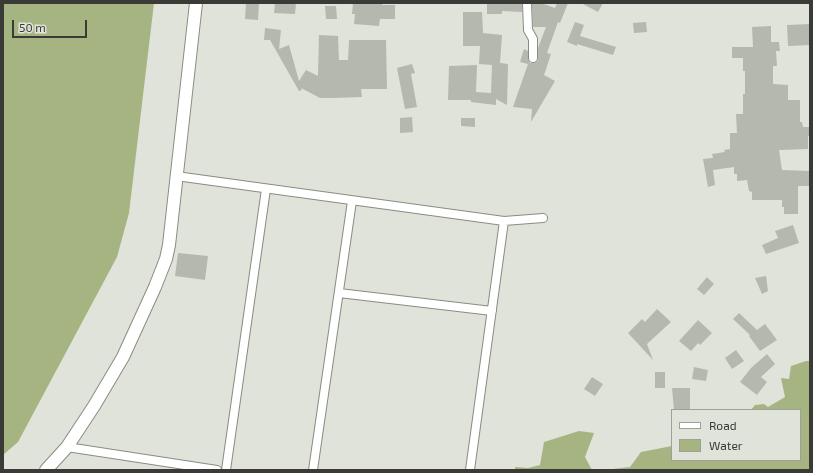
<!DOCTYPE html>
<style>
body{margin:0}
#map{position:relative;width:813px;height:473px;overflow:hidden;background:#e0e3da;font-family:"Exo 2",sans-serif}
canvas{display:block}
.frame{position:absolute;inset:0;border:4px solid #3a3b37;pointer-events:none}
.legend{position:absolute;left:671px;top:409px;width:130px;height:52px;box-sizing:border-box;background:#e0e3da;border:1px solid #9ea099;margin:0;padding:5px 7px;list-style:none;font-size:12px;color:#3a3b37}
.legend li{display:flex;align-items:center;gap:8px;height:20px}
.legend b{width:20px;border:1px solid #9ea099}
.scale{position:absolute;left:12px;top:20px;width:75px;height:18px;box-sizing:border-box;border:2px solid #3a3b37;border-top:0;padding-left:5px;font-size:12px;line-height:14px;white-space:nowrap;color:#3a3b37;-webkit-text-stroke:3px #e0e3da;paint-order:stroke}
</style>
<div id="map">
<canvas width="813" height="473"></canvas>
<div class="frame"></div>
<ul class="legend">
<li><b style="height:5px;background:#fff"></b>Road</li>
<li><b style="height:11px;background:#a6b482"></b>Water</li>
</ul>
<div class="scale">50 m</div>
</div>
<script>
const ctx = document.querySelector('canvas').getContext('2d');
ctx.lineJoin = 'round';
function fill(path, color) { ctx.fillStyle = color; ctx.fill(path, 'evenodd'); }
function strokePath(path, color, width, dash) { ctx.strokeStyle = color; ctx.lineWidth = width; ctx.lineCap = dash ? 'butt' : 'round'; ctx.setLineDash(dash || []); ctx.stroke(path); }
fill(new Path2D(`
 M3,3h151l-25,210 -12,44 -99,185 -15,13z
 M806,361h4v109h-206l26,-3 11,-15 31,-6v14h128v-50h-49l4,-5 9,-1 4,3 17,-10 -4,-19 8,1 2,-13z
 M579,431l15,2 -9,24 7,13h-77v-3l13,1 12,-3 4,-23z`), '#a6b482');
fill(new Path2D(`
 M246,3h13l-1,17 -13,-1z
 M275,3h21l-1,11 -21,-1z
 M353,3h30l-1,2h13v14h-15l-1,7 -25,-2 1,-10h-3z
 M487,3h35v9l-20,-1v3h-15z
 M532,3h9l14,5 2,-5h11l-8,20 -2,-1 -11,31 4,1 -7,21 11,6 -24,41 1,-13 -19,-2 15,-43 -8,-2 4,-13 4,2v7l2,5h3l5,-2v-13l8,-21h-13z
 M581,3h22l-5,9z
 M325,6h11l1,13h-11z
 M463,12h19l1,21 19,2 -2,28 8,1 -1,41 -11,-6v6l-25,-3v-2h-23l1,-34 28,-1 -1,27 15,1 1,-28 -13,-1 1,-18h-17z
 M575,22l9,3 -4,11 36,11 -3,8 -36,-11v2l-10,-4z
 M646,22l1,10 -13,1 -1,-10z
 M810,24v21l-22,1 -1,-21z
 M771,26v16h8l1,9h-4l1,15h-4v18l15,1v15h12v22h2l1,5h7v9h-2v13l-29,1 3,20 28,1v15h-12v28h-14v-7h-2v-7h-30v-8l-3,-1 -2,-11 -10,1v-7h-3v-7l-21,3 2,15 -7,2 -5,-28 10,-1 -1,-4 13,-2 -1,-2 6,-1v-16h7l-1,-19h7v-20h2v-23h-2v-13h-11v-11h21l-1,-20z
 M265,28l16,2 -2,19 10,-4 10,36 7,-11 12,6 1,-41 19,1 1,24h9l1,-20h37l1,49h-26l1,8 -30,1h-12l-19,-10 1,2 -3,1 -29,-51h-6z
 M412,64l3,9 -4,1 6,33 -12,2 -8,-41z
 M412,117l1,15 -13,1v-15z
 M461,118h14v9l-14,-1z
 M793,225l6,18 -33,11 -4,-9 16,-7 -3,-7z
 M178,253l30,3 -3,24 -30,-4z
 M766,276l2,15 -6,3 -7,-16z
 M707,277l7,7 -10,11 -7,-6z
 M657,309l14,13 -24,22 6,16 -25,-27 14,-14 3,3z
 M739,313l18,17 8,-6 12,16 -17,11 -11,-15 1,-1 -17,-16z
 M698,320l14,13 -12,12 -2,-2 -7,8 -12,-10z
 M736,350l8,11 -12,8 -7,-11z
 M767,354l8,10 -14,13 6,5 -10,13 -17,-13 11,-14z
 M694,367l14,3 -2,11 -14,-2z
 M655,372h10v16h-10z
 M592,377l11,7 -8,12 -11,-7z
 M672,388h18v22h-16z`), '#b5b8af');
const street = new Path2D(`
 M527,3l1,27 5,9v19
 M176,176l328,45 39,-3
 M339,293l153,18
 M67,447l150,23
 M226,470l40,-281
 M313,470l39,-269
 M470,470l34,-249`);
const secondary = new Path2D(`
 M46,470l21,-23 27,-41 29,-49 32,-70 11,-28 3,-14 27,-242`);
strokePath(street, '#898c83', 10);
strokePath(secondary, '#898c83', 14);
strokePath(street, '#fff', 8);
strokePath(secondary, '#fff', 12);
</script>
